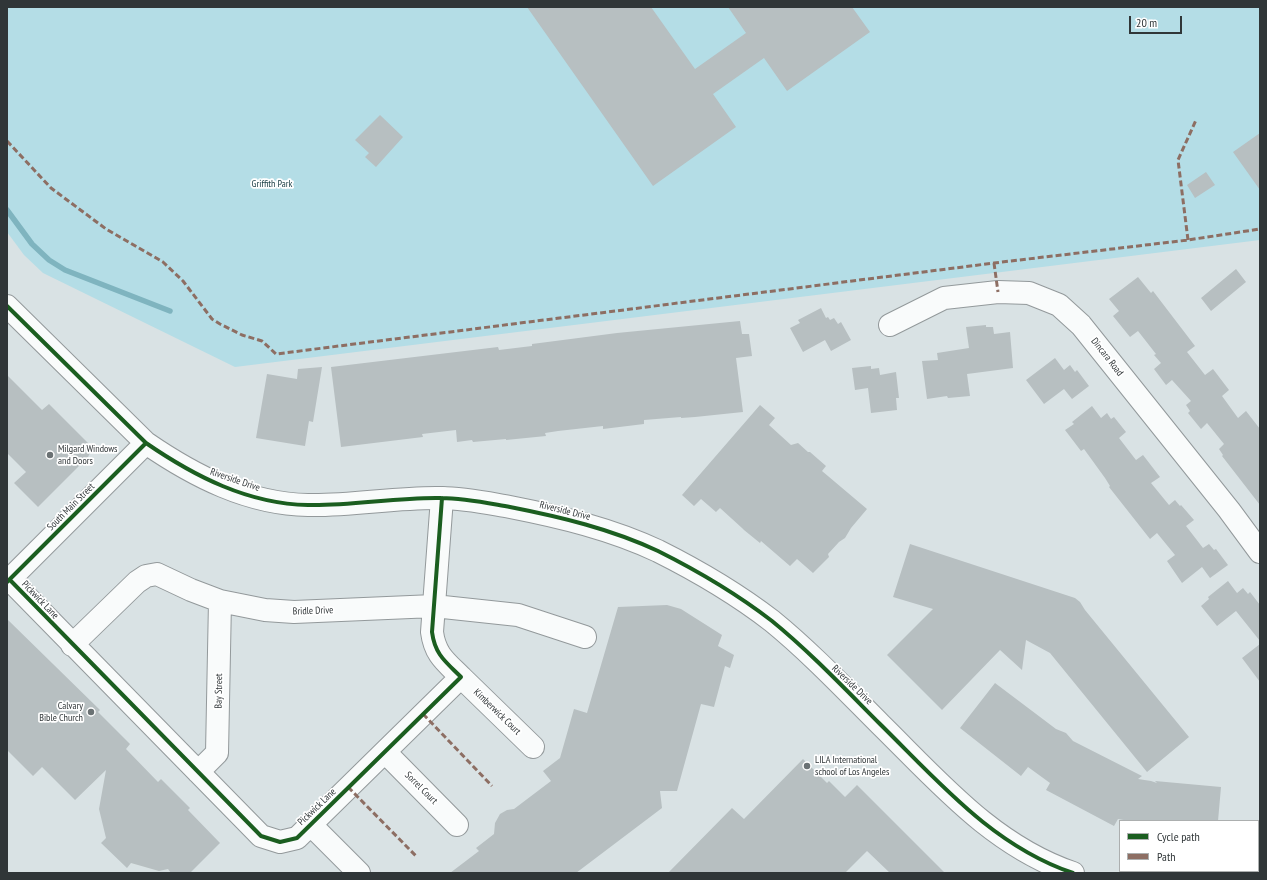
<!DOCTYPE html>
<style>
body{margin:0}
#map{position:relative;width:1267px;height:880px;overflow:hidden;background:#d9e2e4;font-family:"PT Sans Narrow",sans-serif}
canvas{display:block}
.frame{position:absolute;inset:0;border:8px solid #303638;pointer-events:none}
.legend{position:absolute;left:1119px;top:820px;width:140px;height:52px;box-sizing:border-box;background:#fff;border:1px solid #acafaf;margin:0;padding:5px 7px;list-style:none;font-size:12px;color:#303638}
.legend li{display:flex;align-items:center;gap:8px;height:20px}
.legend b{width:20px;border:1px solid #acafaf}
.scale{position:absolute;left:1129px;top:16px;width:53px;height:18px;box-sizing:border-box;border:2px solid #303638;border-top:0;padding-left:5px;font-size:12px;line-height:14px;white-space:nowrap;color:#303638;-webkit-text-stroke:3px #fff;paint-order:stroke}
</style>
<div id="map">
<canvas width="1267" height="880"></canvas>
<div class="frame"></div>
<ul class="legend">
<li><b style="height:5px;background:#1b5e20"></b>Cycle path</li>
<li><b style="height:5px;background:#8d6e63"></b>Path</li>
</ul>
<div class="scale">20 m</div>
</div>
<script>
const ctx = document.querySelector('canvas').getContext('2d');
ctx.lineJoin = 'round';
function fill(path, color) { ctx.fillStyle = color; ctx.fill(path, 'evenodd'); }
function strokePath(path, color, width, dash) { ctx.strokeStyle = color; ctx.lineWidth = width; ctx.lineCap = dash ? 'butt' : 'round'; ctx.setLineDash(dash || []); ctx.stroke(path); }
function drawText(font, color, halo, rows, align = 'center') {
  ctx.font = font + ' "PT Sans Narrow",sans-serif'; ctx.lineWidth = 3.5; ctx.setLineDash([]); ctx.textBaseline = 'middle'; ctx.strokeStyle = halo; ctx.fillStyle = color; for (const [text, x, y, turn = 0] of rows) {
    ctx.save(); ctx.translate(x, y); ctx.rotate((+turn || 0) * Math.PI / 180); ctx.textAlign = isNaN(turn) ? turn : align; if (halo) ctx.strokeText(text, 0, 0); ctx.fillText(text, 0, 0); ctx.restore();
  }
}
fill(new Path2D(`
 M7,7h1253v233l-1025,127 -192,-94 -19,-18 -17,-23z`), '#b4dde6');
strokePath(new Path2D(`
 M7,210l25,34 17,16 16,10 105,41`), '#7fb4bf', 5.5);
fill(new Path2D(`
 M527,7h124l44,62 51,-36 -18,-26h124l18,25 -83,59 -23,-33 -51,36 23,33 -83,59z
 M380,115l23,22 -27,30 -11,-10 4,-4 -14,-13z
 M1260,133v57l-27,-38z
 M1206,172l9,13 -20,13 -8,-13z
 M1236,269l10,13 -35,29 -10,-13z
 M1138,277l13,16 2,-2 42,55 -8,6 18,23 8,-6 16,21 -7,6 16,22 8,-7 14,18v76l-38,-49 1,-1 -4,-6 5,-5 -17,-21 -6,6 -13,-16 2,-2 -4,-6 5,-4 -19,-21 -6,5 -12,-16 7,-6 -7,-8 2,-1 -18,-23 -8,6 -17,-21 6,-5 -10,-12z
 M821,308l5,10 2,-1 2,3 4,-2 4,6 3,-2 10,18 -20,11 -6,-11 -22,12 -13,-24 10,-5 -2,-3z
 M740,321l2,13h7l3,22 -16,2 7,54 -48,5 -14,1v-1l-37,3v4l-41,5v-3l-45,5 -13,2 1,3 -40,4v-1l-33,3 -1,-2 -15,2 -1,-12 -34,4 1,3 -82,10 -10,-80 167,-20 1,3 33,-4v-2l85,-11z
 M986,325v2h7l1,7 16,-2 3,36 -46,6 3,22 -22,2 -1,-2 -20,3 -5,-38 16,-1 -1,-7 32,-5 -3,-21z
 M1055,358l9,12 6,-5 5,7 2,-2 12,16 -17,13 -8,-10 -20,15 -18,-24z
 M871,366v3l8,-1 1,7 16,-3 3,26h-3l1,12 -26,3 -3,-25 -13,2 -3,-22z
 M322,367l-9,55 -4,-1 -4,25 -49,-8 11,-64 30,5 1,-10z
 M7,375l35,35 7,-6 39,39 2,4v6l-2,4 -50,50 -24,-24 12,-11 -19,-19z
 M760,405l15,13 -6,7 22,20 7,-2 10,9h2l16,14 -4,5 45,38 -16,19 -6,10 -6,4 -11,12 1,3 -16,16 -16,-14 -7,7 -29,-25 -1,2 -16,-13 -2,-2 -22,-20 -4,4 -15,-13 -7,7 -12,-11z
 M1092,406l9,12 6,-5 4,6 3,-2 12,15 -7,6 17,22 7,-5 17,22 -9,6 18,22 6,-5 5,6 1,-1 13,15 -8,6 17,22 6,-4 5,6 2,-1 12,16 -18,13 -8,-11 -20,16 -15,-22 8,-6 -18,-22 -7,6 -41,-52 1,-1 -5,-8 -21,-29 -3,2 -16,-21 9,-6 -2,-2z
 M910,544l165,54 5,4 5,8 104,127 -42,35 -97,-119 -24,-13 -4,30 -22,-20 -58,60 -55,-55 46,-46 -40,-12z
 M1228,581l9,12 6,-5 5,6 2,-2 10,13v36l-24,-30 -19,15 -16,-20 8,-7 -1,-2z
 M667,605l14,4 41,26 -4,11 16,9 -4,13 -5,-2 -11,41 -13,-3 -24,87h-17l2,17 -86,65h-126l29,-22 -3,-3 18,-14 1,-11 5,-9 7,-4 7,-1 37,-28 -8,-10 17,-13 14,-49 13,4 31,-106z
 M7,619l93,91 -2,2 32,32 -4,5 32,33 3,-3 29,29 -2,2 32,33 -30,30h-19l-3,-4 -9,2 -28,-8 -4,5 -26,-25 5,-5 -7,-29 7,-39 -31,30 -33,-33 -9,9 -26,-26z
 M1260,644v38l-18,-24z
 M995,683l61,46 10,4 7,8 69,35 -4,3 13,2 6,2 -2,-2 66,6 -3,34h-89l-11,-2 -4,7 -68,-36 4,-7 -22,-16 -7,9 -61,-48z
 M803,759l24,24 2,-2 16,16 12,-12 88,88h-55l-23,-22 -22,22h-177l64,-65 12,11z`), '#b7bfc1');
const minor = new Path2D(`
 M890,325l54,-27 54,-6 31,1 30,12 22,20 148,185 31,42
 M10,580l251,256 19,6 17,-4 164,-161c-15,-15 -26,-22 -29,-45l10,-134
 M72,645l65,-63 9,-6 11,-2 34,16 29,11 45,9 29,2 140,-6 84,9 67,22
 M461,677l72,70
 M385,752l72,73
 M198,772l19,-19 3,-152
 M311,825l48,48`);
const major = new Path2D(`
 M7,306l139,137c48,33 102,61 162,62 44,1 89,-8 133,-7 24,0 46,5 69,9 51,10 101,22 148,44 40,20 79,43 114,70 38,31 73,68 108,103 59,58 113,122 193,149
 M7,582l139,-139`);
strokePath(minor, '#93999b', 24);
strokePath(major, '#93999b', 24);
strokePath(minor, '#f9fbfb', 22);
strokePath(major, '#f9fbfb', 22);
strokePath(new Path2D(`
 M7,141l44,47 55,41 57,33 20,19 29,38 8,5 22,11 20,6 14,13 718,-91 194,-23 72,-11
 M1188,240l-10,-80 18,-40
 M994,263l4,29
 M423,714l69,72
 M348,787l69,70`), '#8d6e63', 3, [6, 3]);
strokePath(new Path2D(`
 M7,306l139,137c48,33 102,61 162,62 44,1 89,-8 133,-7 24,0 46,5 69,9 51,10 101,22 148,44 40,20 79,43 114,70 38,31 73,68 108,103 59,58 113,122 193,149
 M10,580l251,256 19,6 17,-4 164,-161c-15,-15 -26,-22 -29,-45l10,-134
 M7,582l139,-139`), '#1b5e20', 4);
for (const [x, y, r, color] of [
 [50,455,4,"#6b7274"],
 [91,712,4,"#6b7274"],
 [807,766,4,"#6b7274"]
]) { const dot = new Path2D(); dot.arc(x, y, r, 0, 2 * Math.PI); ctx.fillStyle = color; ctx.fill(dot); strokePath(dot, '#fff', 1.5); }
drawText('10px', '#1d4047', '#fff', [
 ["Griffith Park",272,184]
]);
drawText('10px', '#303638', '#fff', [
 ["Dincara Road",1107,357,52],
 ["Riverside Drive",235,480,19],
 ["South Main Street",71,507,-45],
 ["Riverside Drive",565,511,14],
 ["Pickwick Lane",40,600,46],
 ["Bridle Drive",313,611,-2],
 ["Riverside Drive",852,685,44],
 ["Bay Street",219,691,-89],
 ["Kimberwick Court",497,712,44],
 ["Sorrel Court",421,788,45],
 ["Pickwick Lane",317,807,-44]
]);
drawText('10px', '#303638', '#fff', [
 ["Milgard Windows",58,449],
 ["and Doors",58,461],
 ["Calvary",83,706,"right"],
 ["Bible Church",83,718,"right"],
 ["LILA International",815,760],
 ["school of Los Angeles",815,772]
], 'left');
</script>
